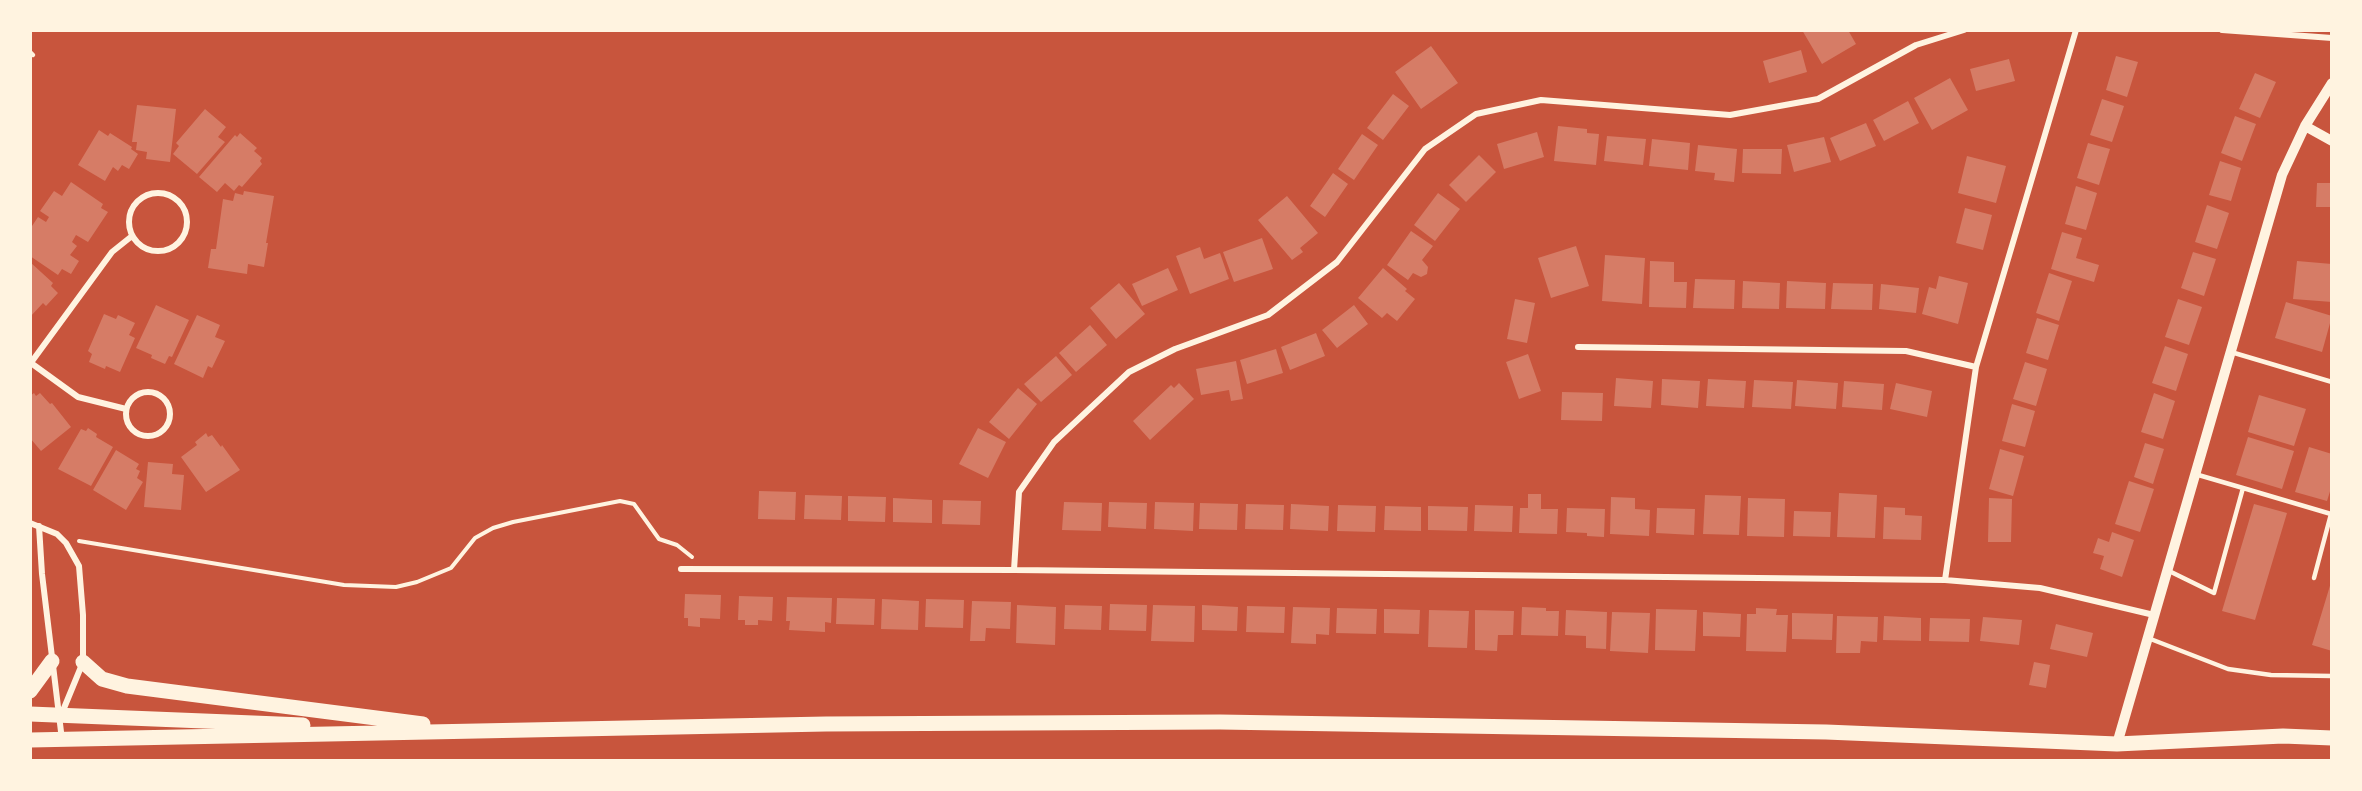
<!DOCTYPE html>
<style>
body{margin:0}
#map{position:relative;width:2362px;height:791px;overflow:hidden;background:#c8553d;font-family:"Space Grotesk",sans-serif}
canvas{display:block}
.frame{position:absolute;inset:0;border:32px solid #fff3e0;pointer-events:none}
</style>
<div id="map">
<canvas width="2362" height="791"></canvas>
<div class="frame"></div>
</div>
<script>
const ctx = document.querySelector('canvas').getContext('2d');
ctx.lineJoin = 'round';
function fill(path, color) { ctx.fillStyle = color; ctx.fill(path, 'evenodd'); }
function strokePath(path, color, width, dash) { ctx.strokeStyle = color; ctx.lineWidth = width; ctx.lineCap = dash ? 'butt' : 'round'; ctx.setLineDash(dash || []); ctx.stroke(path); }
fill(new Path2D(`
 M1802,30h46l8,14 -34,20z
 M1431,46l27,37 -37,26 -26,-37z
 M1801,50l6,22 -38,11 -6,-22z
 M2116,56l22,6 -11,35 -21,-7z
 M2009,59l6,22 -39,10 -6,-22z
 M2255,73l21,9 -16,36 -21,-9z
 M1950,78l18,32 -36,20 -18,-32z
 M1393,94l16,12 -26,34 -16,-12z
 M2102,99l22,7 -12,36 -22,-7z
 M1908,101l11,22 -35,18 -11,-21z
 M137,105l39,4 -6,53 -24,-3 1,-7 -11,-2 1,-8h-5z
 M205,109l21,18 -8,10 7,5 -28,32 -24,-20 6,-8 -3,-3z
 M2235,116l21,8 -14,37 -21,-8z
 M1866,123l10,23 -36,15 -10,-23z
 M1558,126l29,3v4l12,1 -3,31 -42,-4z
 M99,130l9,6 2,-3 22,14 -1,2 7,5 -9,15 -7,-4 -4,6 -5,-4 -8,14 -27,-16z
 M1537,132l7,25 -40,12 -7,-25z
 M240,133l17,15 -3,3 8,7 -2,3 2,3 -20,23 -3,-2 -5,6 -9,-8 -8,9 -18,-15 36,-42 2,2z
 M1362,134l16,11 -24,35 -16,-11z
 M1607,136l39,3 -3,26 -39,-4z
 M1824,137l7,25 -37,10 -7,-27z
 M1652,139l38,4 -2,27 -39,-4z
 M2088,143l22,6 -11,36 -22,-7z
 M1698,145l39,4 -3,33 -20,-2 1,-7 -20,-2z
 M1743,149h39l-1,25 -39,-1z
 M1479,155l17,17 -30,30 -17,-17z
 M1967,156l39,10 -10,37 -38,-10z
 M2220,161l21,7 -10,33 -22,-6z
 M1333,173l15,11 -23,33 -15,-11z
 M71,182l32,22 -2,4 7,4 -20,30 -12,-7 -4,7 5,4 -7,9 9,6 -8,13 -9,-5 -4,6 -28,-19 2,-12 -2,-15 8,-12 8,5 3,-5 -9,-6 14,-20 8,5z
 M2317,183h15v24h-16z
 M2076,186l21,7 -11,37 -21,-6z
 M244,191l30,5 -8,47h2l-4,24 -16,-3 -1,10 -39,-6 3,-19h5l7,-50 10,2 2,-8 8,2z
 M1438,193l22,16 -25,32 -21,-16z
 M1287,196l31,37 -18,15 3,4 -11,8 -34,-40z
 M2207,205l22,8 -12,36 -22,-7z
 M1965,208l27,7 -9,35 -27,-7z
 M1411,231l22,15 -11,14 6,7 -1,7 -6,3 -8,-4 -5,7 -21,-15z
 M2062,232l20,6 -6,20 23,7 -5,17 -43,-13z
 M1262,238l11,31 -39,13 -11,-30z
 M1576,246l13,40 -38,12 -13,-40z
 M1200,247l4,12 16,-6 9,26 -39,15 -14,-38z
 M2193,252l23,7 -12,37 -23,-8z
 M1605,255l40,3 -3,46 -40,-3z
 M1650,261l24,1v20h13l-1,26 -37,-1z
 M2297,261l35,3v38l-39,-3z
 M30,262l23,21 -2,3 7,7 -12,13 -3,-3 -13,14z
 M1168,268l10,22 -36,16 -10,-22z
 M1383,268l24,21 -2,2 10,8 -18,22 -10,-8 -5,5 -24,-20z
 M2049,273l23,8 -13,40 -23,-8z
 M1939,276l29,7 -10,41 -36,-10 7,-27 7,2z
 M1695,279l40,1 -1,29 -41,-1z
 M1743,281l37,2 -1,26 -37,-1z
 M1787,281l39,2 -1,26 -39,-1z
 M1119,283l26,31 -29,25 -26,-31z
 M1833,283l40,1 -1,26 -41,-1z
 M1881,284l38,4 -3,25 -37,-4z
 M1515,299l20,4 -8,40 -20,-4z
 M2178,299l24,8 -13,38 -24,-8z
 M2286,302l46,14 -10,36 -47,-14z
 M156,305l33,15 -17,37 -3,-1 -4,8 -14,-6 1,-3 -16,-7z
 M1354,305l14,19 -31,24 -15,-18z
 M104,314l12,5 2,-4 17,8 -6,12 6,3 -15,34 -14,-6 -1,3 -16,-7 3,-8 -4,-3z
 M197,315l23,10 -5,12 10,4 -13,27 -4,-2 -5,12 -29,-14z
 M2037,318l22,7 -11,35 -22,-7z
 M1090,325l17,20 -31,27 -17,-19z
 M1316,333l9,23 -35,14 -9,-23z
 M2165,346l23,8 -12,37 -24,-8z
 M1276,349l7,24 -36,11 -7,-24z
 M1528,354l13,37 -22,8 -13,-37z
 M1056,356l16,19 -31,27 -17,-18z
 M1236,361l7,38 -12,2 -2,-11 -28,5 -5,-26z
 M2025,362l22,7 -11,37 -23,-7z
 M1616,378l37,3 -2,27 -37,-2z
 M1662,379l38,2 -2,27 -37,-3z
 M1708,379l38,2 -2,27 -38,-2z
 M1754,380l39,2 -2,27 -39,-2z
 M1797,380l41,3 -2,26 -41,-3z
 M1844,381l40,3 -2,26 -40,-3z
 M1179,383l15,16 -44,41 -17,-19 38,-36 3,3z
 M1896,383l36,8 -5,26 -37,-8z
 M1018,388l19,16 -28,35 -20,-17z
 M1562,392l41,1 -1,28 -41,-1z
 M34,393l2,3 4,-3 10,11 2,-1 19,24 -30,24 -11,-13v-42z
 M2154,393l21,8 -12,38 -22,-7z
 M2259,395l47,14 -12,37 -46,-14z
 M2012,404l23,7 -10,36 -23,-6z
 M88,428l9,6 -1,3 17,10 -22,39 -33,-17 23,-40 5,2z
 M978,428l28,14 -18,36 -29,-14z
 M206,433l2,4 4,-2 9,12 1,-2 18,25 -34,22 -25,-35 16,-12 -2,-3z
 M2248,437l46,14 -12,38 -46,-14z
 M2145,443l19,6 -11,35 -19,-7z
 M2309,447l23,7v31l-5,16 -32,-9z
 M2000,449l24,7 -11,40 -24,-7z
 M116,450l23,14 -3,5 4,2 -3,7 6,4 -17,28 -33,-20z
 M148,462l25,2 -1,10 12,1 -3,35 -37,-3z
 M2129,481l25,8 -14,43 -25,-8z
 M759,491l37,1 -1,28 -37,-1z
 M1839,493l38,2 -2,43 -38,-1z
 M1528,494h13v15h17l-1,25 -38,-1 1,-25h8z
 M805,495l37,1 -1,24 -37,-1z
 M1705,495l36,1 -2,39 -36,-1z
 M848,496l38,1 -1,25 -37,-1z
 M1611,497l24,1v11l15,1 -1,26 -39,-2z
 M893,498l39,2v23l-39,-1z
 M1748,498l37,1 -1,38 -37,-1z
 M1989,498l23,1 -1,43h-23z
 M943,500l38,1 -1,24 -38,-1z
 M1064,502l38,1 -1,28 -39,-1z
 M1109,502l38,1 -1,26 -38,-2z
 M1155,502l39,1 -1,28 -39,-2z
 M1200,503l38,1 -1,26 -38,-1z
 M1246,504l38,1 -1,25 -38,-1z
 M1291,504l38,2 -1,25 -38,-2z
 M2254,504l33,9 -32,107 -33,-9z
 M1338,505l38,1 -1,26 -38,-1z
 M1475,505l38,1 -1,26 -38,-1z
 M1385,506l36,1v24l-37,-1z
 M1428,506l40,1 -1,24 -39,-1z
 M1884,507l21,1v7l17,1 -1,24 -38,-1z
 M1567,508l38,1 -1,28 -17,-1v-3l-21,-1z
 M1657,508l38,1 -1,26 -38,-2z
 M1794,511l37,1 -1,25 -37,-1z
 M2112,532l22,8 -12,37 -22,-8 4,-13 -11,-3 5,-15 11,4z
 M2332,579v72l-20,-6z
 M685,594l36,1 -1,24 -20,-1v9l-12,-1v-8h-4z
 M739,596l34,1 -1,24 -14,-1v5h-13v-5h-7z
 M787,597l45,1 -1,25 -6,-1v10l-36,-2 1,-9h-4z
 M837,598l38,1 -1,26 -38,-1z
 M882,599l37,2 -1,29 -37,-1z
 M926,599l38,1 -1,28 -38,-1z
 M972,601l39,1 -1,27 -24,-1 -1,13h-15z
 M1110,604l37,1 -1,26 -37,-1z
 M1017,605l39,2 -1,38 -39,-2z
 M1065,605l37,1 -1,24 -37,-1z
 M1153,605l42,1 -1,36 -43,-1z
 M1202,605l36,2 -1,24 -35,-1z
 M1247,606l38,1 -1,26 -38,-1z
 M1293,607l37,1 -1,27 -13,-1v10l-25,-1z
 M1522,607l24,1v3h13l-1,25 -37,-1z
 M1337,608l40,1 -1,25 -40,-1z
 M1756,608l21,1 -1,6h12l-2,37 -40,-1 1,-37h9z
 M1384,609l36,1 -1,24 -35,-1z
 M1656,609l41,1 -2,41 -40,-1z
 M1429,610l40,1 -2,37 -39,-1z
 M1475,610l39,1 -1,24h-15l-1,16 -22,-1z
 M1566,610l41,2 -1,37 -20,-1v-12l-21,-1z
 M1612,612l38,1 -2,40 -38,-2z
 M1703,612l38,2 -1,23 -37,-1z
 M1792,613l41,1 -1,26 -40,-1z
 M1837,616l41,1 -1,25 -16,-1 -1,12h-24z
 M1884,616l37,2v23l-38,-1z
 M1983,617l39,3 -3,25 -39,-4z
 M1930,618l40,1 -1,23 -40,-1z
 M2056,624l37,9 -6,24 -37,-8z
 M2034,662l16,3 -4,23 -17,-3z`), '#d67c66');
strokePath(new Path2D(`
 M79,541l265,44 52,2 21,-5 34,-14 24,-30 18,-10 20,-6 107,-21 14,3 25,35 18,6 15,12`), '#fff3e0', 4);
strokePath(new Path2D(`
 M30,52l3,3
 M2231,352l101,30
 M2243,488l88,26 -17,64
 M2167,570l47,23 29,-105 -48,-14
 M2148,638l80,31 43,6 61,1`), '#fff3e0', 4.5);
strokePath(new Path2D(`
 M2222,30l110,8
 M129 222a29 29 0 1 1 58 0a29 29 0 1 1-58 0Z
 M1578,347l328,4 70,16
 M31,363l47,34 48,12
 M30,364l82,-112 20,-16
 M126 414a22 22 0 1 1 44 0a22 22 0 1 1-44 0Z
 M30,523l27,11 9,9 13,23 4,49v47l-21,51
 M39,526l3,48 20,166
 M681,569l333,1 931,10 95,8 114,27
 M1014,570l5,-78 35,-50 75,-70 46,-23 93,-34 69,-53 88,-113 51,-35 65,-14 189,15 88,-16 98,-54 48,-15
 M1945,580l31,-213 100,-337`), '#fff3e0', 6);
strokePath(new Path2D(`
 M2305,126l27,15
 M2117,744l165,-569 23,-49 27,-43`), '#fff3e0', 10);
strokePath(new Path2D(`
 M83,662l19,17 25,7 296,38
 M30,691l22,-30
 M30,714l273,11
 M30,740l796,-16 394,-2 606,10 291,12 166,-8 49,2`), '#fff3e0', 15);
</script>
